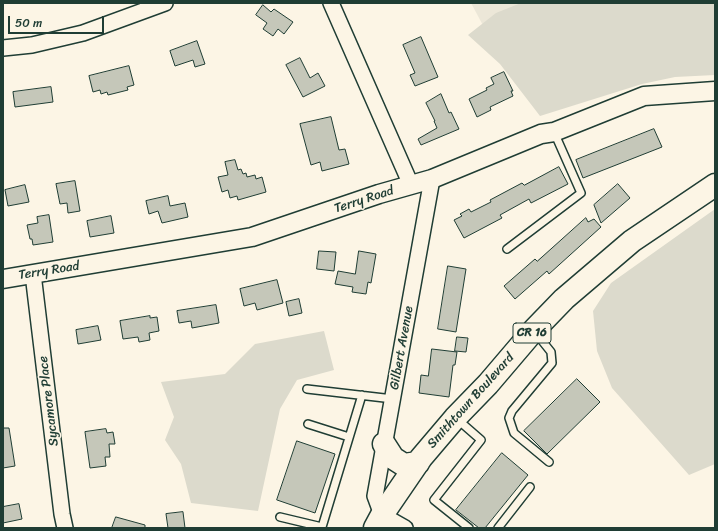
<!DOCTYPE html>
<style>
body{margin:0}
#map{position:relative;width:718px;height:531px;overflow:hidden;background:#fcf5e5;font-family:Sriracha,sans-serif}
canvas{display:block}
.frame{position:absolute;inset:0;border:4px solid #1f3d34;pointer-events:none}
.scale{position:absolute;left:8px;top:16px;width:96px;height:18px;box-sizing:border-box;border:2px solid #1f3d34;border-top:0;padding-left:5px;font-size:12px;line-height:14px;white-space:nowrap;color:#1f3d34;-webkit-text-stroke:3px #fcf5e5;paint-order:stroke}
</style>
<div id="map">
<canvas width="718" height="531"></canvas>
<div class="frame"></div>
<div class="scale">50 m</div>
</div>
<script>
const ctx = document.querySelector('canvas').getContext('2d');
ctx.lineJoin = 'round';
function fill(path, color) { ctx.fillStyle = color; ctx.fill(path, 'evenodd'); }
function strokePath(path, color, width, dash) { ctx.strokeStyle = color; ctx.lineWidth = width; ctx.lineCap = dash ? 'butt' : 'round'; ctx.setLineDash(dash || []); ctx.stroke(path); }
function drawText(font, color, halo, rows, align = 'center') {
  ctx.font = font + ' Sriracha,sans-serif'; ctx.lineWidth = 3; ctx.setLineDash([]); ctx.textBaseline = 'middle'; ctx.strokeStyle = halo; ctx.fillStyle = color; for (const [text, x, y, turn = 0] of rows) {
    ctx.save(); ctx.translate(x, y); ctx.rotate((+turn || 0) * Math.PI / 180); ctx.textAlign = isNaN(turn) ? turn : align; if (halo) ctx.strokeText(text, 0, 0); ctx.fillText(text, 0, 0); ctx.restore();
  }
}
fill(new Path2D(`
 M471,3h93l-78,28z`), '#ece7d8');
fill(new Path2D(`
 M521,3h194v72l-40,2 -33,7 -102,32 -40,-52 -32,-29 28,-22z
 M715,209v255l-26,11 -77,-87 -15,-37 -4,-40 18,-28z
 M324,331l10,39 -37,10 -17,29 -22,102 -67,-8 -10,-39 -16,-24 9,-23 -13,-35 64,-8 30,-30z`), '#dcdacc');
const building = new Path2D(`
 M263,5l8,7 3,-3 19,13 -9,12 -6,-5 -5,7 -10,-7 4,-6 -11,-8z
 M421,37l17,40 -23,9 -5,-11 5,-2 -12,-28z
 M197,41l8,23 -10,3 -2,-7 -18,6 -5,-15z
 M300,58l10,20 8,-5 7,13 -22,11 -17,-32z
 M129,66l5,19 -7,2 1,3 -20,5 -1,-3 -6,2 -1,-4 -7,2 -4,-16z
 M504,72l9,19h-2l2,5 -23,11 1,3 -14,7 -8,-18 18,-9 -1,-2 8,-4 -3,-6z
 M51,87l2,15 -38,5 -2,-15z
 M441,94l8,19 2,-1 8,17 -38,16 -3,-6 19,-11 -3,-7h1l-9,-18z
 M331,117l8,33 6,-1 4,15 -27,7 -2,-9 -9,3 -11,-41z
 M654,129l8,18 -79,31 -7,-18z
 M235,160l3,10 3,-1 2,5 3,-1 1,4 8,-2 1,4 6,-2 4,15 -28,8 -1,-4 -7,2 -2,-8 -6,2 -4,-15 10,-2 -3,-13z
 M559,167l9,17 -37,19 -2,-4 -29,16 2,3 -38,20 -10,-18 8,-4 -2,-2 9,-5 2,3 20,-10 -1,-2 32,-17 2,2z
 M75,181l5,30 -12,2 -1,-10 -7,1 -4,-20z
 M618,184l12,14 -29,25 -7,-18z
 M25,185l4,17 -21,4 -3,-16z
 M168,196l2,10 15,-3 3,14 -26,6 -4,-12 -9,3 -3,-13z
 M49,215l4,27 -20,3 -1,-6h-2l-3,-14 11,-2 -1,-6z
 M111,216l3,17 -24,4 -3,-16z
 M586,218l2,4 6,-3 7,8 -52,47 -2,-3 -32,28 -11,-13 31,-27 2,2z
 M319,251l17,1 -2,19 -17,-2z
 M359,251l17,3 -5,29 -3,-1 -2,12 -14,-2 1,-5 -18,-3 3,-13 17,3z
 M448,266l18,3 -10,63 -18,-3z
 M277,280l6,23 -26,7 -2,-7 -11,3 -4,-17z
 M299,299l3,14 -13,3 -3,-14z
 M216,305l3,18 -27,5 -1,-7 -12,2 -2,-12z
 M150,316v2l7,-1 2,14 -10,2 1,7 -11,2 -1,-5 -15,2 -3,-18z
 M98,326l3,14 -23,4 -2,-14z
 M457,337l11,1 -2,14 -11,-1z
 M432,349l25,3 -2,13h-2l-4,32 -30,-4 2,-18 7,1z
 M577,379l23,23 -53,52 -23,-23z
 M3,428h6l6,38 -12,2z
 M106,429l1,4 6,-1 2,12h-6l1,13h-5l1,9 -16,2 -5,-36z
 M297,441l38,13 -20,59 -38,-13z
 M502,453l26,22 -43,53h-6l-23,-18z
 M19,504l3,15 -19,4v-16z
 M183,512l2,16h-17l-2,-14z
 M116,517l29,8v3h-33z`);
fill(building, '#c5c7b9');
strokePath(building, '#1f3d34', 1);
const service = new Path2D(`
 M507,249l74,-56 -27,-61
 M535,332l16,20 1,11 -40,48 -3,7 5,15 35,29
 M307,389l86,10
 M457,419l24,21 -47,60 35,28
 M308,424l41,13
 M280,517l42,10 40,-132
 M498,528l32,-41`);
const minor = new Path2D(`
 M331,3l80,182
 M3,48l29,-3 51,-12 82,-30
 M33,274l29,240 3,14
 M405,528l-23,-13 -7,-19 57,-317`);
const tertiary = new Path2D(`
 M3,279l249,-42 127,-43 53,-15 109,-45 13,-2 90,-36 71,-5`);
const primary = new Path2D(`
 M384,444l9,14 11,7 14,-2
 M375,528l7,-13 39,-57 34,-40 33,-34 46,-54 30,-31 68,-58 83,-56`);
strokePath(service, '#1f3d34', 10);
strokePath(minor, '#1f3d34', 18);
strokePath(tertiary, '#1f3d34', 21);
strokePath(primary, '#1f3d34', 25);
strokePath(service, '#fcf5e5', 7);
strokePath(minor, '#fcf5e5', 15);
strokePath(tertiary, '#fcf5e5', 18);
strokePath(primary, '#fcf5e5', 22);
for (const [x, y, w] of [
 [532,333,38]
]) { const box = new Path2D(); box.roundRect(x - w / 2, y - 10, w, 20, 3); ctx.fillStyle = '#fcf5e5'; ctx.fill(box); strokePath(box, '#1f3d34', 1); }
drawText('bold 12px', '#1f3d34', null, [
 ["CR 16",532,333]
]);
drawText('13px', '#1f3d34', '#fcf5e5', [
 ["Terry Road",364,200,-18],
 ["Terry Road",49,271,-9],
 ["Gilbert Avenue",402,348,-80],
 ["Sycamore Place",49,401,-97],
 ["Smithtown Boulevard",471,401,-48]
]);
</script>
